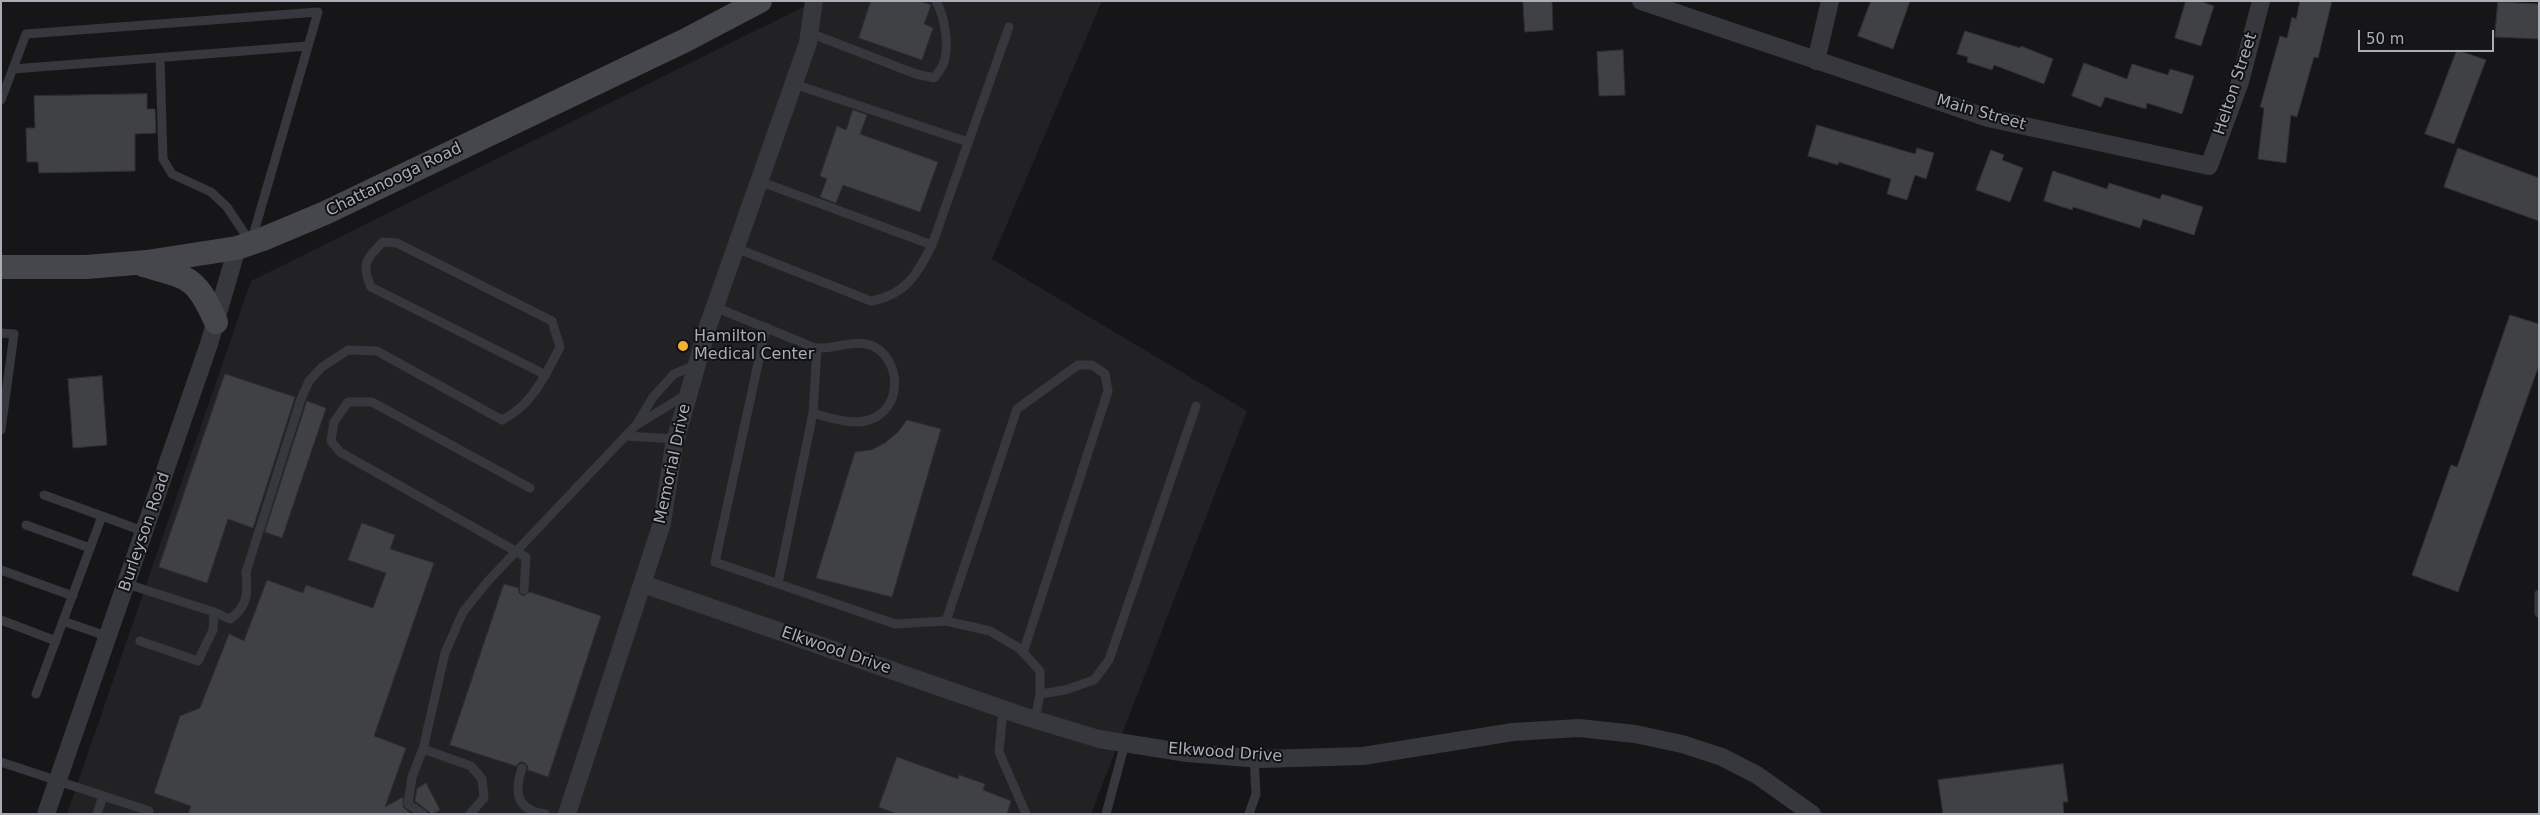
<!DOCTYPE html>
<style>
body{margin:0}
#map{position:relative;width:2540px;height:815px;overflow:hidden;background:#161618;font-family:"DejaVu Sans",sans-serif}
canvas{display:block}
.frame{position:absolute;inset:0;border:2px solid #a8adb8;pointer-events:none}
.scale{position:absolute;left:2358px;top:30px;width:136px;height:22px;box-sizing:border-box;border:2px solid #a8adb8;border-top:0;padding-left:6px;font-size:15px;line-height:18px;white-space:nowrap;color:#a8adb8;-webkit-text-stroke:4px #111113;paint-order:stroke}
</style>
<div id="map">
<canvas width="2540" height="815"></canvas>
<div class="frame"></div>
<div class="scale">50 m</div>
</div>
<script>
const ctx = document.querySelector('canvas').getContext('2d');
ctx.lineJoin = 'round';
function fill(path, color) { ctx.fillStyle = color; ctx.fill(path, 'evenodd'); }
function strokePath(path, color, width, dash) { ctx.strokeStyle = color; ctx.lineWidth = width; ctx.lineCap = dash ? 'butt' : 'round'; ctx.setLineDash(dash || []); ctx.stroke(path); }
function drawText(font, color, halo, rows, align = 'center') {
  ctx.font = font + ' "DejaVu Sans",sans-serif'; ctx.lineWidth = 4; ctx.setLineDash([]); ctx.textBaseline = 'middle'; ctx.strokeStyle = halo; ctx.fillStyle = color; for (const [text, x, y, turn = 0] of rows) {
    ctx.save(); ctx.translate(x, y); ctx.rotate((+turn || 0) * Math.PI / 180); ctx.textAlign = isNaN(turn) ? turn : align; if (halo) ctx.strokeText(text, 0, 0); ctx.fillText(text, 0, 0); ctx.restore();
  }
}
fill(new Path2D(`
 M815,1h287l-110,258 255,152 -156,403h-1024l184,-533z`), '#222225');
const building = new Path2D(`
 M871,1h48l12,4 -7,19 9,4 -11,32 -63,-22z
 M1523,1h29l1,29 -28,2z
 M1871,1h39l-17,48 -35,-13z
 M2186,1h14l14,5 -13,40 -26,-8z
 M2300,1h32l-14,57 -4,-1 -17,60 -6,-2 -5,48 -28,-4 6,-51 -4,-1 20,-71 7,2 5,-21 4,2z
 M2498,2l41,2v35l-44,-2z
 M1965,31l55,17 1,-2 32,13 -9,25 -50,-19 -2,5 -25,-8 1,-5 -11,-3z
 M1623,50l2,45 -26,1 -2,-44z
 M2457,50l29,10 -32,84 -29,-10z
 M2084,63l43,16 5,-15 36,11 2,-6 24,7 -12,38 -35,-11 -1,6 -41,-12 -4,10 -29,-11z
 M147,94v15h8l1,24 -21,1v37l-96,2 -1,-11h-11l-1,-34h9l-1,-32z
 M853,110l14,5 -7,19 78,28 -18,50 -77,-27 -7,18 -16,-6 7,-18 -7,-3 17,-50 9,4z
 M1817,125l98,29 2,-6 17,5 -8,26 -11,-4 -8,25 -20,-6 4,-15 -52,-17 -1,3 -30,-9z
 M2458,148l81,30v43l-95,-34z
 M1991,150l13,5 -2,5 21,8 -13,34 -34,-12z
 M2053,171l54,18 2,-6 51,16 2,-5 41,13 -9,28 -51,-16 -3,9 -67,-21 -1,3 -28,-9z
 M2510,315l29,9v41l-81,227 -46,-17 39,-110 6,2z
 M225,374l70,23 -42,131 -25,-9 -21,64 -48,-16z
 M102,376l5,69 -34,3 -5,-69z
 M307,401l19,7 -44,130 -17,-6z
 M907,420l34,9 -49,168 -76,-19 39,-126 16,-2 14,-7 13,-11z
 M362,523l33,12 -5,14 44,14 -60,173 32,12 -21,59 18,-10v10l8,7h-223l3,-8 -37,-13 26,-77 20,-8 29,-74 15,7 23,-61 36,13 3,-8 67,23 13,-35 -38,-13z
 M504,584l14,4 1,5 4,3 7,-4 71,24 -53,161 -20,-7v-4l-4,-4h-4l-4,4 -66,-21z
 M897,757l61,22 1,-4 26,9 -2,6 28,11 -4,13h-110l-18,-7z
 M2063,764l5,38h-5l1,12h-121l-5,-34z
 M426,783l14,27 -8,4 -17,-13 2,-12z`);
fill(building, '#404145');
strokePath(building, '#303034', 1);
strokePath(new Path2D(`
 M810,33l106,41 18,4c3,-4 7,-9 9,-13 7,-19 2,-47 -7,-64
 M160,58l3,101 9,15 39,18 16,15 24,36
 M13,69l295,-23
 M794,84l174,58
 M1,100l25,-66 292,-22 -66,227
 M759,181l173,64
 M736,248l135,53c35,-6 46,-27 61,-56l77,-218
 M715,307c26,11 52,21 78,32 8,2 18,9 25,9 20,1 42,-12 60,1 22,16 23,54 -2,68 -19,11 -45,1 -63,-4l4,-65
 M766,327l-51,235 180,62 51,-3 44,10 29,17 21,23v23l-5,26
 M1,333l13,1 -13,96
 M637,424l16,-27 21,-23 22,-9
 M626,436l49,3
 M44,495l58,21
 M26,525l64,23
 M1,570l72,26
 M778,583l35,-170
 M127,584l87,28 -1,18 -15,31 -58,-20
 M524,590l2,-33 -186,-105 -9,-11 3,-19 14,-20h24l158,86
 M2539,594v19
 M214,612l16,7c18,-13 18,-26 16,-47l55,-173 8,-18 13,-14 26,-17 29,1 125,69c30,-15 43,-44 58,-73l-8,-26 -155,-78 -14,-1c-17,16 -22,23 -12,45l175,88
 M1,620l55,21
 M946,621l71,-212 61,-44h14l13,9 3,17 -85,262
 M109,637l-46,-16 39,-105 43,16
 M36,694l27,-73
 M1040,694l25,-4 29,-10 15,-20 87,-254
 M1003,709l-4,43 27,62
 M423,749l48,17 11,13 2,19 -14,16
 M1,762l148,49 -1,3
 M522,768c-8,24 -6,42 23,46
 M97,814l6,-18
 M423,814l-15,-10 4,-27 11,-28 22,-96 18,-41 25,-31 147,-155 52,-32
 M1106,814l19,-71
 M1249,814l7,-20 -2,-36`), '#37383d', 9);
strokePath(new Path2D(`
 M1641,1l347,117 221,48 31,-84 21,-81
 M1816,61l14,-60
 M643,584l380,132 76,23 88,14 73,6 103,-3 150,-24 66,-4 56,6 47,10 40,13 35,18 55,39
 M46,814l163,-470 28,-96
 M567,814l95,-291 12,-78 33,-116 101,-286 6,-42`), '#37383d', 18);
strokePath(new Path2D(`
 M143,265c46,13 53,11 73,57
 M1,267h85l61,-5 90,-14 26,-9 62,-26 361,-173 74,-39`), '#45474d', 24);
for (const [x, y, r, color] of [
 [683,346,6,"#f2b134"]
]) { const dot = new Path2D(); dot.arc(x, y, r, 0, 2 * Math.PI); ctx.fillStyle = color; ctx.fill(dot); strokePath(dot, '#111113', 2); }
drawText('16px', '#a8adb8', '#111113', [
 ["Helton Street",2236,84,-72],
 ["Main Street",1981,113,16],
 ["Chattanooga Road",394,180,-26],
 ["Memorial Drive",673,464,-78],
 ["Burleyson Road",145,532,-71],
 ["Elkwood Drive",836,651,19],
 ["Elkwood Drive",1225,753,4]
]);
drawText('16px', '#a8adb8', '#111113', [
 ["Hamilton",694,337],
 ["Medical Center",694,355]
], 'left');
</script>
